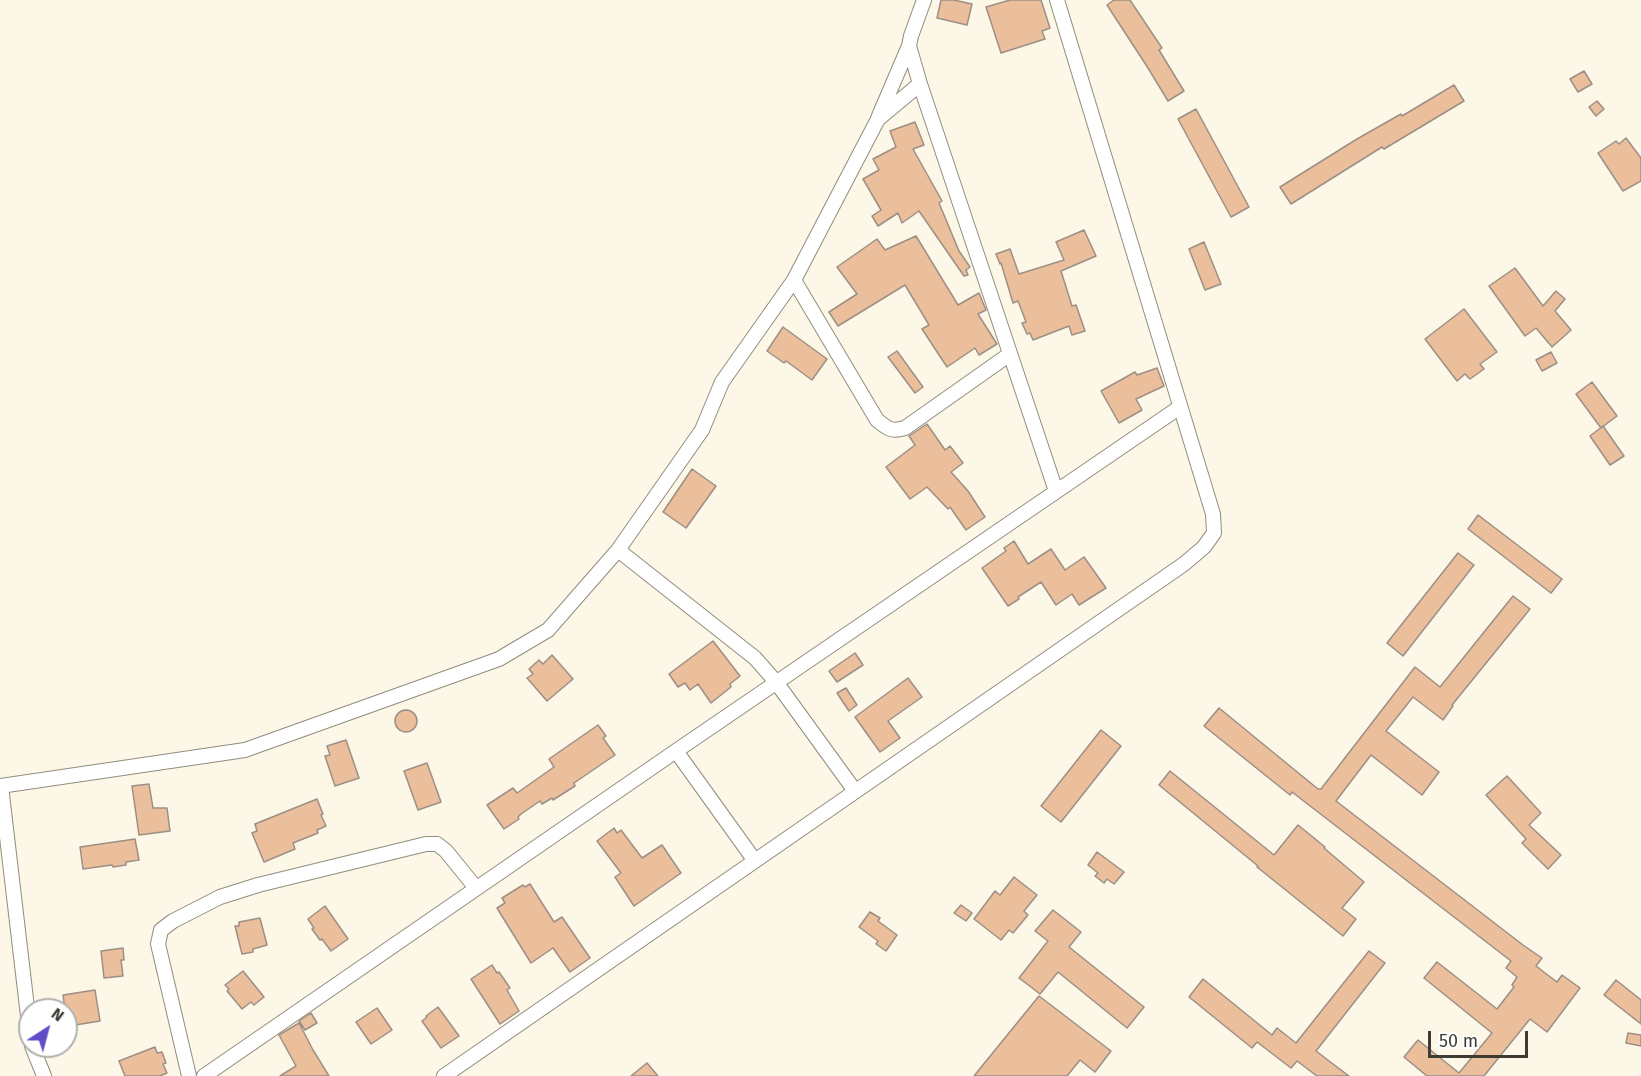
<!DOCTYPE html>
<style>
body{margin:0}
#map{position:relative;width:1641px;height:1076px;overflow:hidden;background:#fcf7e7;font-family:"Fira Sans",sans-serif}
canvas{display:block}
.north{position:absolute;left:18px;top:998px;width:60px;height:60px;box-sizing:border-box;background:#fff;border:2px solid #b1b1ae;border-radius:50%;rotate:36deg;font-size:16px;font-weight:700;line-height:24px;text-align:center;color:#3c3b34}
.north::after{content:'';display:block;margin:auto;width:21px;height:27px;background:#604dc5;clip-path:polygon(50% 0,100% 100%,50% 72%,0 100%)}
.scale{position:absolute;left:1428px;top:1031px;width:100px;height:27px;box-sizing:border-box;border:3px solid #3c3b34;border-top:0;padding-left:8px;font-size:18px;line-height:21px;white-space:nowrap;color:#3c3b34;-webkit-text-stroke:4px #fff;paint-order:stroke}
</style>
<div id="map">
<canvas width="1641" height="1076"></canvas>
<div class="north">N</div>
<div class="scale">50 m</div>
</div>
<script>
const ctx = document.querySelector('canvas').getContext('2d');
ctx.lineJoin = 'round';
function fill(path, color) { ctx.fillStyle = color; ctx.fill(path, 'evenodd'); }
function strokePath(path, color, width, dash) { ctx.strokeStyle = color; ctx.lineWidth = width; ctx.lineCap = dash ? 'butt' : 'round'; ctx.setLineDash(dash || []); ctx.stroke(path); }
const building = new Path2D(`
 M941,0h13l18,4 -5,21 -30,-7z
 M1010,0h31l9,28 -8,3 3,8 -44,14 -15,-46z
 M1114,0h16l32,48 -3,2 25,41 -16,10 -20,-33 -41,-63z
 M1584,71l8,13 -14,8 -8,-13z
 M1454,85l10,16 -80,48 -2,-2 -91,57 -11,-17 77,-48 44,-25 1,2z
 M1597,101l7,8 -8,7 -7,-9z
 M1196,109l53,98 -18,10 -53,-98z
 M915,122l9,23 -11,4 29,52 -3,2 20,48 11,16 -4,3 2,5 -4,1 -45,-65 -17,12 -4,-10 -20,13 -6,-10 9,-6 -18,-31 16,-9 -6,-11 23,-12 -6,-16z
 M1626,138l15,20v23l-18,10 -25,-38 18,-12 3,3z
 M1084,230l12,26 -35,15 11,35 4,-1 9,26 -13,4 -3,-9 -36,14 -3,-7 -3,1 -5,-11 4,-1 -8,-21 -5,2 -12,-40 -1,1 -4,-10 14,-5 9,25 45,-14 -8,-18z
 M916,236l42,69 21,-12 7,17 -8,4 19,30 -18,11 -4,-7 -28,19 -25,-38 7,-4 -24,-40 -67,41 -9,-14 28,-18 -20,-27 40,-28 8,11z
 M1204,242l17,42 -16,6 -16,-41z
 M1515,268l28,38 13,-15 9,8 -10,12 16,19 -19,17 -16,-19 -11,8 -36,-50z
 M1464,309l33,43 -17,12 4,5 -14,10 -5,-5 -8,7 -32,-42z
 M783,327l44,32 -15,21 -26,-19 -2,2 -17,-12z
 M897,351l26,36 -8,6 -27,-36z
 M1551,352l6,11 -15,8 -6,-11z
 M1157,368l7,18 -28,13 6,11 -23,13 -18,-32 34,-19 2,3z
 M1592,382l25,34 -16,12 -25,-34z
 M927,424l18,26 5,-4 13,17 -12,9 17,19 17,26 -19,13 -16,-23 -2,2 -21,-22 -17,12 -24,-32 29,-22 -6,-9z
 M1603,426l21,30 -14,9 -20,-29z
 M692,469l24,17 -30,42 -23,-16z
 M1478,515l84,64 -11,14 -83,-64z
 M1014,541l14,23 23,-15 14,21 19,-13 22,31 -27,17 -7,-11 -16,11 -15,-23 -23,15 1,2 -11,7 -26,-38 24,-17 -2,-3z
 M1458,553l16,12 -71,91 -16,-13z
 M1513,596l17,13 -78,96 1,1 -10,14 -30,-23 -27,34 53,41 -17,23 -51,-40 -35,46 187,144 19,13 -6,8 21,16 5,-7 18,13 -33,44 -17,-13 -46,57h-57l-23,-19 14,-17 41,33 33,-40 -68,-55 13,-16 60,47 17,-22 -2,-2 5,-8 -11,-9 5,-7 -219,-169 -2,3 -86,-69 15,-18 99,81h3l94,-122 25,20z
 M713,641l27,35 -10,8 1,3 -20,16 -13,-19 -8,6 -5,-7 -7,4 -9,-13z
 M855,653l8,12 -26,17 -8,-11z
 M552,655l21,24 -26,22 -20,-23 6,-4 -4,-5 10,-9 4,4z
 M908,678l14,19 -34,24 12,17 -20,14 -25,-35z
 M846,688l11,17 -8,6 -12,-18z
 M395 721a11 11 0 1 1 22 0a11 11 0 1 1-22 0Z
 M598,725l8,11 -3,2 12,17 -41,28 1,3 -22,14 -1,-2 -10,6 -2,-3 -19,13 -3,3 1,2 -15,10 -17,-24 26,-17 4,5 37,-26 -5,-8z
 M1101,730l20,16 -60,76 -20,-16z
 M346,740l13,38 -24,8 -10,-30 5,-1 -3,-9z
 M427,763l14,39 -23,8 -14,-39z
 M1170,771l104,84 24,-30 27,22 -1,1 40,34 -22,26 14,11 -13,17 -86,-69 1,-1 -99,-81z
 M1507,776l34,37 -12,12 32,30 -13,14 -26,-26 4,-4 -40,-44z
 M149,784l4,24h14l3,23 -31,4 -7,-49z
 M317,799l6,15 -2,1 5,11 -9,4 1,3 -25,10 2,6 -31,13 -12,-29 5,-2 -2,-7z
 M614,828l3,5 4,-3 21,28 20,-13 19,28 -47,33 -19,-29 6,-4 -24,-32z
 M135,839l4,21 -13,2v3l-13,2 -1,-2 -29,4 -3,-22z
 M1097,852l27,20 -10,12 -7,-5 -3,4 -9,-7 3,-3 -10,-8z
 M1014,877l23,18 -13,16 4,4 -15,18 -4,-3 -8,10 -27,-21 21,-28 5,4z
 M530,884l24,38 8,-5 28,41 -20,14 -17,-24 -22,15 -34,-55 8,-5 -3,-5 21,-13 2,2z
 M961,905l11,8 -6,8 -12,-8z
 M325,906l23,33 -17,12 -9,-12 -2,1 -8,-11 2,-1 -6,-9z
 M1053,910l28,22 -12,15 75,60 -17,21 -69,-56 -18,22 -21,-16 29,-37 -13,-10z
 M870,912l10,6 -2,3 19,14 -11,16 -10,-7 2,-3 -19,-14z
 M260,918l7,27 -14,4v3l-11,2 -7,-28h4v-4z
 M123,948l1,12h-3l2,16 -19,2 -3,-27z
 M1369,951l16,12 -69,88 33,25h-32l-20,-15 -6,7 -34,-26 -5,6 -63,-51 14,-18 69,56 5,-7 19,15z
 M492,965l5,8 2,-1 11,16 -3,2 12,21 -19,13 -29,-45z
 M243,971l21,26 -10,8 -3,-3 -9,7 -15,-18 2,-2 -4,-4z
 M1616,980l25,20v24l-37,-29z
 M95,990l5,31 -31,5 -3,-8 -3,-23z
 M1039,996l72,55 -16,21 -15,-12 -13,16h-93z
 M438,1007l21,29 -18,12 -19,-27 5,-4 -1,-1z
 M377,1008l15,22 -21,14 -15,-22z
 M311,1013l6,10 -12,7 -6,-9z
 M299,1023l14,27 16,26h-49l16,-10 -17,-31z
 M1628,1033l13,2v11l-15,-3z
 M155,1047l2,6 5,-1 4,11 -3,1 4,9 -7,3h-35l-6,-15z
 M647,1063l11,13h-27z`);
fill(building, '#ebbf9c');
strokePath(building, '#9d8f85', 1.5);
const minor = new Path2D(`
 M920,84l136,407
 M879,116l30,-70
 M794,280l83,140c11,9 14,12 28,8l105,-74
 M618,550l137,108 21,24 79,109
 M676,751l79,110
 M0,786l245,-36 254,-91 49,-29 70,-80 84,-120 20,-48 72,-102 84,-161 42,-35 -11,-38 2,-10 13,-36
 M1,786l29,247
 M32,1046l12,30
 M189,1076l-31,-132 3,-14 12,-9 47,-24 38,-12 168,-41h11l9,7 30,37
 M204,1076l472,-325 504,-344
 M444,1076l740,-512 20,-17 10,-14 -1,-19 -156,-514`);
strokePath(minor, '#918d7e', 16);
strokePath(minor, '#fff', 14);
</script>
